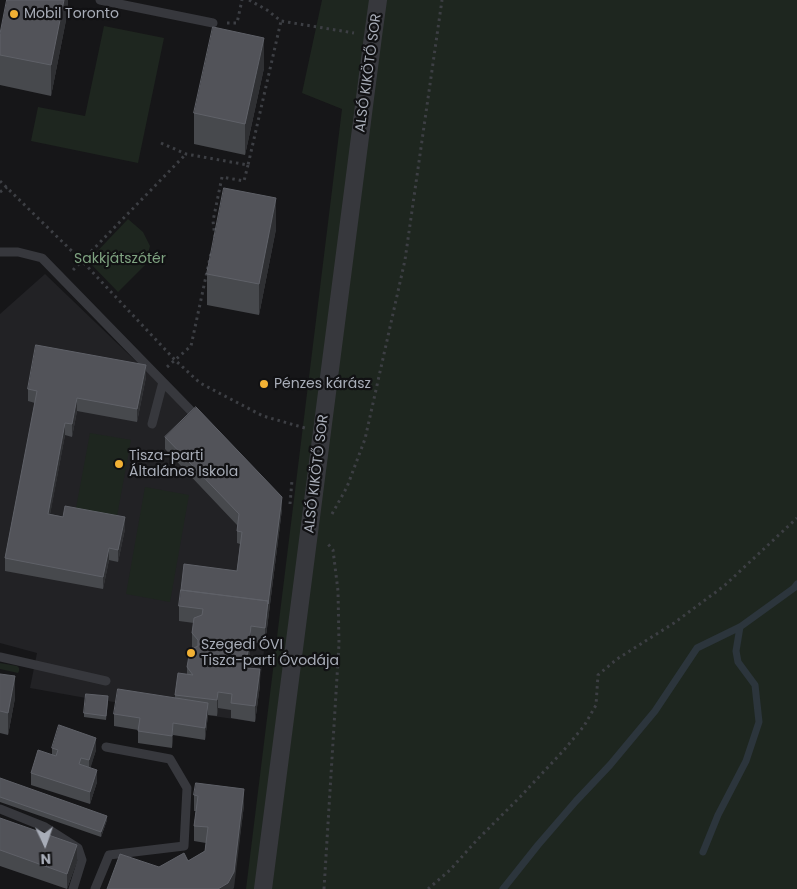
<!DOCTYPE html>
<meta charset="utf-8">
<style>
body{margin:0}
#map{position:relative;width:797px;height:889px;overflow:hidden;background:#161618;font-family:Poppins,sans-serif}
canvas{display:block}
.north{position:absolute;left:20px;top:819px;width:50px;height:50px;-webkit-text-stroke:4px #111113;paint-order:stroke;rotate:177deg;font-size:14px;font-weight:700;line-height:20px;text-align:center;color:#a8adb8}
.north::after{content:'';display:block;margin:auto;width:18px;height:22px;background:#a8adb8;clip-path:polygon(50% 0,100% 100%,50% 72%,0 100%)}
</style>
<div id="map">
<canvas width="797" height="889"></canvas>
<div class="north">N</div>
</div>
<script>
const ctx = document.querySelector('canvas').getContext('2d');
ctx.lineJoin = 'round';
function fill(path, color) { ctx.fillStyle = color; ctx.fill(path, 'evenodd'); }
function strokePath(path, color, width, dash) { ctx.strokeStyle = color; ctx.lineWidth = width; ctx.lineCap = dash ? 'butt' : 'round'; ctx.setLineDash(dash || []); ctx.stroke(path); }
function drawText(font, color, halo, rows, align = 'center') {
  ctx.font = font + ' Poppins,sans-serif'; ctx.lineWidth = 4.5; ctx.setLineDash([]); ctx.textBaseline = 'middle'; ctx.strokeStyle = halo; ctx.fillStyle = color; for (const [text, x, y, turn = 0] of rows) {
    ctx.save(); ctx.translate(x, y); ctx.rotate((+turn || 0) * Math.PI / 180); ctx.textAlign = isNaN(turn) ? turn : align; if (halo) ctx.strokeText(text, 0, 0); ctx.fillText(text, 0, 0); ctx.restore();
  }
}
fill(new Path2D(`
 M45,274l151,145 86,90 -27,213 -169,-24 -56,-10 7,-35 -37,-10v-329z`), '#222225');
fill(new Path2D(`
 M322,0h475v889h-551l96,-780 -40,-16z
 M104,26l60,12 -26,125 -107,-22 7,-34 47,9z
 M128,219l15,13 7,14 -5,19 -27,27 -30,-31z
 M90,433l41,7 -14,76 -41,-8z
 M145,487l44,8 -19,107 -44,-8z
 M0,663l17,3 2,2v3l-1,2 -18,-4z`), '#1e261f');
strokePath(new Path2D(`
 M703,852l15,-37 28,-54 13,-39 -4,-37 -17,-23 -2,-11 4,-24
 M503,889l35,-44 38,-44 34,-36 45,-54 42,-63 43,-21 54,-39 3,-4`), '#2c353c', 7);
strokePath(new Path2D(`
 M249,0l18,10 14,11 73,12
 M227,23h10l5,-23
 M161,143l25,11 62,11 33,-144
 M0,181l82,80 93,99 25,23 63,33 42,12
 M0,192l7,-5
 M215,237l-2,-16 9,-44 22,4 4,-16
 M73,270l113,-116
 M167,367l24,-21 20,-93
 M290,504l2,-24
 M332,514l15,-27 18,-48 40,-179 37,-260
 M324,889l15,-245 -1,-53 -5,-41 -5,-6
 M428,889l22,-19 26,-29 45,-45 43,-46 20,-24 12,-21 2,-30 19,-16 57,-36 50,-37 73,-68`), '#3d3f44', 3, [2.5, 4]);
strokePath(new Path2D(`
 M100,0l113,23
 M0,252h18l24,6 154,158
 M152,424l11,-42
 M0,657l106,24
 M0,809l45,18 33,21 4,12 -9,29
 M95,889l14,-34 75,-9 3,-58 -17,-29 -64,-12`), '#37383d', 9);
strokePath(new Path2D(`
 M263,889l110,-853 5,-36`), '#37383d', 18);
fill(new Path2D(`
 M68,0v10l-17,86 -51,-11v-30z
 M264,68l-19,87 -51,-11v-31z
 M276,229l-17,86 -52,-10v-31z
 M146,377l-9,45 -60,-11 -5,26 -7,-2 -15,79 75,15 -7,33 -9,-2 -6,29 -98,-18v-13l30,-155 -7,-2v-12z
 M165,437l117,72 -17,135 -14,-2 -3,26 12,17 -5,37 -24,-4v-8l-13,-2 -1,8 -9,-1 -3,25 -32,-5 -1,13 -34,-5v-13l-24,-4v-12l61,-16v-3l12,-21v-7l5,-18v-16l2,-10 -15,-2v-15l58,-35 3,-27 -3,-1v-18l-72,-76z
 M0,674l15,24 -7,37 -8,-2z
 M108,701l-2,19 -22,-3v-4z
 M52,748l44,2 -6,18 7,14 -7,22 -59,-19v-12l21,-19z
 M0,778l107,42 -6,17 -101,-35z
 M194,795l50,10 -11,84h-126l52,-22 29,-6 17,-10 1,-8 -12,-2v-15l2,-15h-2z
 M0,818l77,43 -10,28 -67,-23z`), '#47494d');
fill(new Path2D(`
 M64,0h4v10l-17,86v-31z
 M264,38v30l-19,87v-31z
 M276,198v31l-17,86v-31z
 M146,365v12l-9,45v-13z
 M77,398v13l-5,26v-13z
 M65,423v12l-17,91v-12z
 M282,497v12l-17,135v-16z
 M125,517v12l-7,33v-12z
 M109,548v12l-6,29v-12z
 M251,626v16l-5,42v-16z
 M260,669v16l-5,37v-16z
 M15,676v22l-7,37v-22z
 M218,692v16l-1,8v-16z
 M208,703v12l-3,25v-12z
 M173,723v12l-1,13v-12z
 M96,738v12l-7,23v-13z
 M97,770v12l-7,22v-12z
 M244,789v16l-10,83 -1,1h-15z
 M107,816v4l-6,17v-5z
 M77,845v16l-10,28v-15z`), '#2f3033');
const building = new Path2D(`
 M7,0h57l-13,65 -51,-10v-21z
 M213,27l51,11 -19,86 -51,-11z
 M224,188l52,10 -17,86 -52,-10z
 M36,345l110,20 -9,44 -60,-11 -5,26 -7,-1 -17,91 15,3 2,-11 60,11 -7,33 -9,-2 -6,29 -98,-19 32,-167 -9,-2z
 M196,407l86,90 -14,107v-3l-87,-11 3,-26 53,7 5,-39 -5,-1 2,-17 -74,-77z
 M181,590l87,11 -3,27 -14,-2 -5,42 14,1 -5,37 -24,-3 1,-9 -14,-2 -1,8 -42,-5 3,-22 15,2 -6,-8 3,-17 8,-4v-6l-6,-7 2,-15 8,-3 1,-6 -24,-3z
 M0,674l15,2 -7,37 -8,-2z
 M118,689l90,14 -3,25 -32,-5 -1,13 -34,-5 2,-13 -26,-4z
 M86,694l22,2 -2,20 -22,-3z
 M59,725l37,13 -7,22 -8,-2 -2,6 18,6 -7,22 -59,-19 7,-23 18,6 2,-6 -6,-2z
 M0,778l107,38 -6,16 -101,-35z
 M196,783l48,6 -10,83 -6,11 -10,6h-111l13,-35 39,13 25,-14 4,8 17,-10 3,-24 -14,-1 4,-30 -4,-1z
 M0,818l77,27 -10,29 -67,-24z`);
fill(building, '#525359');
strokePath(building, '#5f6168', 1);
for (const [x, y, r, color] of [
 [14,14,5,"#f2b134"],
 [264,384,5,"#f2b134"],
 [119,464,5,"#f2b134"],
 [191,653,5,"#f2b134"]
]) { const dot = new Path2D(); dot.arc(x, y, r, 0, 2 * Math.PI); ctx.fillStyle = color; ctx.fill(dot); strokePath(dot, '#111113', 2); }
drawText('14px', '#a8adb8', '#111113', [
 ["Mobil Toronto",24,14],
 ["Pénzes kárász",274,384],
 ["Tisza-parti",129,456],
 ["Általános Iskola",129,472],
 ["Szegedi ÓVI",201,645],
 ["Tisza-parti Óvodája",201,661]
], 'left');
drawText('14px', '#a8adb8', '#111113', [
 ["ALSÓ KIKÖTŐ SOR",369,73,-82],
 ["ALSÓ KIKÖTŐ SOR",317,474,-83]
]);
drawText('14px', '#7fa381', '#111113', [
 ["Sakkjátszótér",120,259]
]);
</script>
